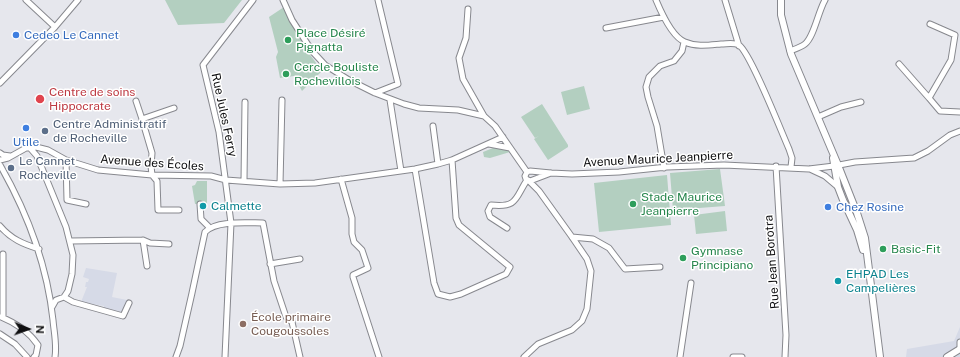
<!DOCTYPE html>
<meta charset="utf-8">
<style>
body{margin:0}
#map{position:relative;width:960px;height:357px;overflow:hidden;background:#e6e7ed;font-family:"Public Sans",sans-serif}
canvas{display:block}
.north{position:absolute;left:8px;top:309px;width:40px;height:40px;-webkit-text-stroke:3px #fff;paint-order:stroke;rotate:92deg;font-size:11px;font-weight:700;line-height:16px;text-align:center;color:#0e0e10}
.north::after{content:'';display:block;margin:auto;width:14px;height:18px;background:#0e0e10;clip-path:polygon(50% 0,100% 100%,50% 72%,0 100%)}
</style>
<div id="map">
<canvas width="960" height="357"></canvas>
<div class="north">N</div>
</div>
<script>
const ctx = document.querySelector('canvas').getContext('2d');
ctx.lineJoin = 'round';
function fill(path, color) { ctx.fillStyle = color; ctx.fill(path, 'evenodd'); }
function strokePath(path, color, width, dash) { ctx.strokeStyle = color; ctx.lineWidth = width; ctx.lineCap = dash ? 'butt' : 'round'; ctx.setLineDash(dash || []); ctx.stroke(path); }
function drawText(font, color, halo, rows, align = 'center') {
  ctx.font = font + ' "Public Sans",sans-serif'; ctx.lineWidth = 3; ctx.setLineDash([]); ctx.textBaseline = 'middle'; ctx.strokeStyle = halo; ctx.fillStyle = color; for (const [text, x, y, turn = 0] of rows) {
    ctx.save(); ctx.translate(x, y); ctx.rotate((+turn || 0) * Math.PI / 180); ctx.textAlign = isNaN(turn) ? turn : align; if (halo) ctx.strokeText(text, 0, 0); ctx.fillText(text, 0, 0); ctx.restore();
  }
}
fill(new Path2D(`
 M86,268l31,5 -5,24 15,3 -3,12 -4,1 -17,-3 1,-4 -23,-4 6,-15h-2l1,-5h2l1,-3 -6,-2z
 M960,327v30h-54l1,-8 47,-8z`), '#d6dae7');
fill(new Path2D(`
 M165,0h77l-18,23 -46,2z
 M284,7l24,45 14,19 -20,20 -8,-15 -14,2 -4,-21 2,-5 -9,-35z
 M584,86l6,23 -23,6 -6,-23z
 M542,104l26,41v2l-20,13 -14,-21 5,-3 -4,2 -14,-21z
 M493,148l13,1 4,3 -20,6 -6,-1 -1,-5z
 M720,169l5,37 -52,4 -3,-37z
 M667,175l4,50 -72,7 -5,-49z
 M197,181h10v22l-12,1 -3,-18 3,-1z
 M725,211l2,20 -31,3 -2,-19z`), '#b3cfc0');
const minor = new Path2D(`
 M26,0l29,27
 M283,0l9,20 20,31 13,14 24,15 26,13 29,11 15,4 39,2 26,6 11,10 32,46
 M656,0c5,12 16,37 29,42 11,5 24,3 36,2 6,0 12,-2 18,1 12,9 42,86 50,104l3,9 -1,9
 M725,0l14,46
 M468,9l-2,29 -7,20 4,21 21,37
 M930,24l25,11 -4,25 -22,38 11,13 20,1
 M606,28l58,-11
 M790,51c5,-2 11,-4 15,-7 9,-7 13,-32 20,-44
 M899,64l30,34
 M0,83l55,-56 23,-27
 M375,93l23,-9 -20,-84
 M390,100l11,71
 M136,101l6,18
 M174,108l-32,11 10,34 -1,13 1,9 5,6 1,29h21
 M818,117l23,-10 20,-5
 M433,126l5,38
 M489,144l21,4
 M30,148l7,8 29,71 7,28 -1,19 -4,17 -4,6 -8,3 -4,7
 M0,153l3,2 7,1
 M0,160l8,-2 18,-10 10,-1 12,3 18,10 32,10 54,5 59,1 15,4 54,4 35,-1 100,-14 23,-5 14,-4 51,-23
 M66,160l1,40 19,4
 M0,165c28,49 47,99 53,155 1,12 4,25 2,37
 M776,166l10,169 -1,22
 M664,168l-7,-42 -9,-29 -2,-10 3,-10 11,-11 14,-5 8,-10 2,-9
 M415,169l19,114 4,11 12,3 11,-3 45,-20 4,-7 -51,-42 -3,-7 -4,-58
 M810,169l15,7 13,11
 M551,173l-21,8 -4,-2 -1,-3 2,-4 3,-1 21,2 21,1 47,-2 48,-5 57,-2 85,4 25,-3 21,-4 59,-4 14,-7 22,-16 10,-4
 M341,179l11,39v16l2,8 8,8 6,18 -15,7v2l26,80
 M244,181l1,-79
 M280,184l2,-84
 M200,204l1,15 8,8
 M0,226c11,13 23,18 39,23
 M507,228l-17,-11 -2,-6 3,-6c27,3 24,-7 36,-25
 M572,237l21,2 16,9 16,21 35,-2
 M143,240l4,26
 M70,241l73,-1 7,3 19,1
 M270,264l30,-5
 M64,297l9,5 50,14 6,-13
 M1,317c15,6 28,15 37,28l-2,10 -2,2
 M3,317v-63
 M0,334l15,10 12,13
 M960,349v-7
 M176,357l4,-11 12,-53 13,-61c11,-12 43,-9 58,-9l11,58 12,36 6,5 8,35
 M225,357l6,-134 -12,-91 -16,-67 50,-65
 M524,357l14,-13 34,-14 10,-9 5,-12 4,-38 -4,-12 -15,-22 -33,-46 -10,-10
 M680,357l11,-74
 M733,357h9`);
const major = new Path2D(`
 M781,0v15l10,39 47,111 19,48 8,25 15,119
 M833,158l5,29 5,13 14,30 6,20
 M947,357l13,-8`);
strokePath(minor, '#87888e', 7);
strokePath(major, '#87888e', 8);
strokePath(minor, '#fff', 5);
strokePath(major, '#fff', 6);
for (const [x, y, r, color] of [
 [16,35,4,"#3f7fe0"],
 [288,40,4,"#2e9e5b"],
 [286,74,4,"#2e9e5b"],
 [40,99,5,"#e0444e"],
 [26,128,4,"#3f7fe0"],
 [45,131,4,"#5c6f8a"],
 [11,168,4,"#5c6f8a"],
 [633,204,4,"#2e9e5b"],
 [203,206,4,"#0f9aa8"],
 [828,207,4,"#3f7fe0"],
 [883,249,4,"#2e9e5b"],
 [683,258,4,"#2e9e5b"],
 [838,281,4,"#0f9aa8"],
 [243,324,4,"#8d6e63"]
]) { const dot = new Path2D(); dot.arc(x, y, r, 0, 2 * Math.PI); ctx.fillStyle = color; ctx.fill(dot); strokePath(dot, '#fff', 1.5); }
drawText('12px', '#27864d', '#fff', [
 ["Place Désiré",296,33],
 ["Pignatta",296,47],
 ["Cercle Bouliste",294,67],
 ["Rochevillois",294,81],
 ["Stade Maurice",641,197],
 ["Jeanpierre",641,211],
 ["Basic-Fit",891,249],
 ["Gymnase",691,251],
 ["Principiano",691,265]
], 'left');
drawText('12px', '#366cbe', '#fff', [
 ["Cedeo Le Cannet",24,35],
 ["Utile",26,142,"center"],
 ["Chez Rosine",836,207]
], 'left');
drawText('12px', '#be3a42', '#fff', [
 ["Centre de soins",49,92],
 ["Hippocrate",49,106]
], 'left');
drawText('12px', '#0e0e10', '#fff', [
 ["Rue Jules Ferry",224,115,78],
 ["Avenue Maurice Jeanpierre",658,159,-3],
 ["Avenue des Écoles",152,163,4],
 ["Rue Jean Borotra",772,262,-94]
]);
drawText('12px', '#4e5e75', '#fff', [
 ["Centre Administratif",53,124],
 ["de Rocheville",53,138],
 ["Le Cannet",19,161],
 ["Rocheville",19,175]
], 'left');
drawText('12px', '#0d838f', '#fff', [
 ["Calmette",211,206],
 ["EHPAD Les",846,274],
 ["Campelières",846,288]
], 'left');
drawText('12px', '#785e54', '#fff', [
 ["École primaire",251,317],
 ["Cougoussoles",251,331]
], 'left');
</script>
